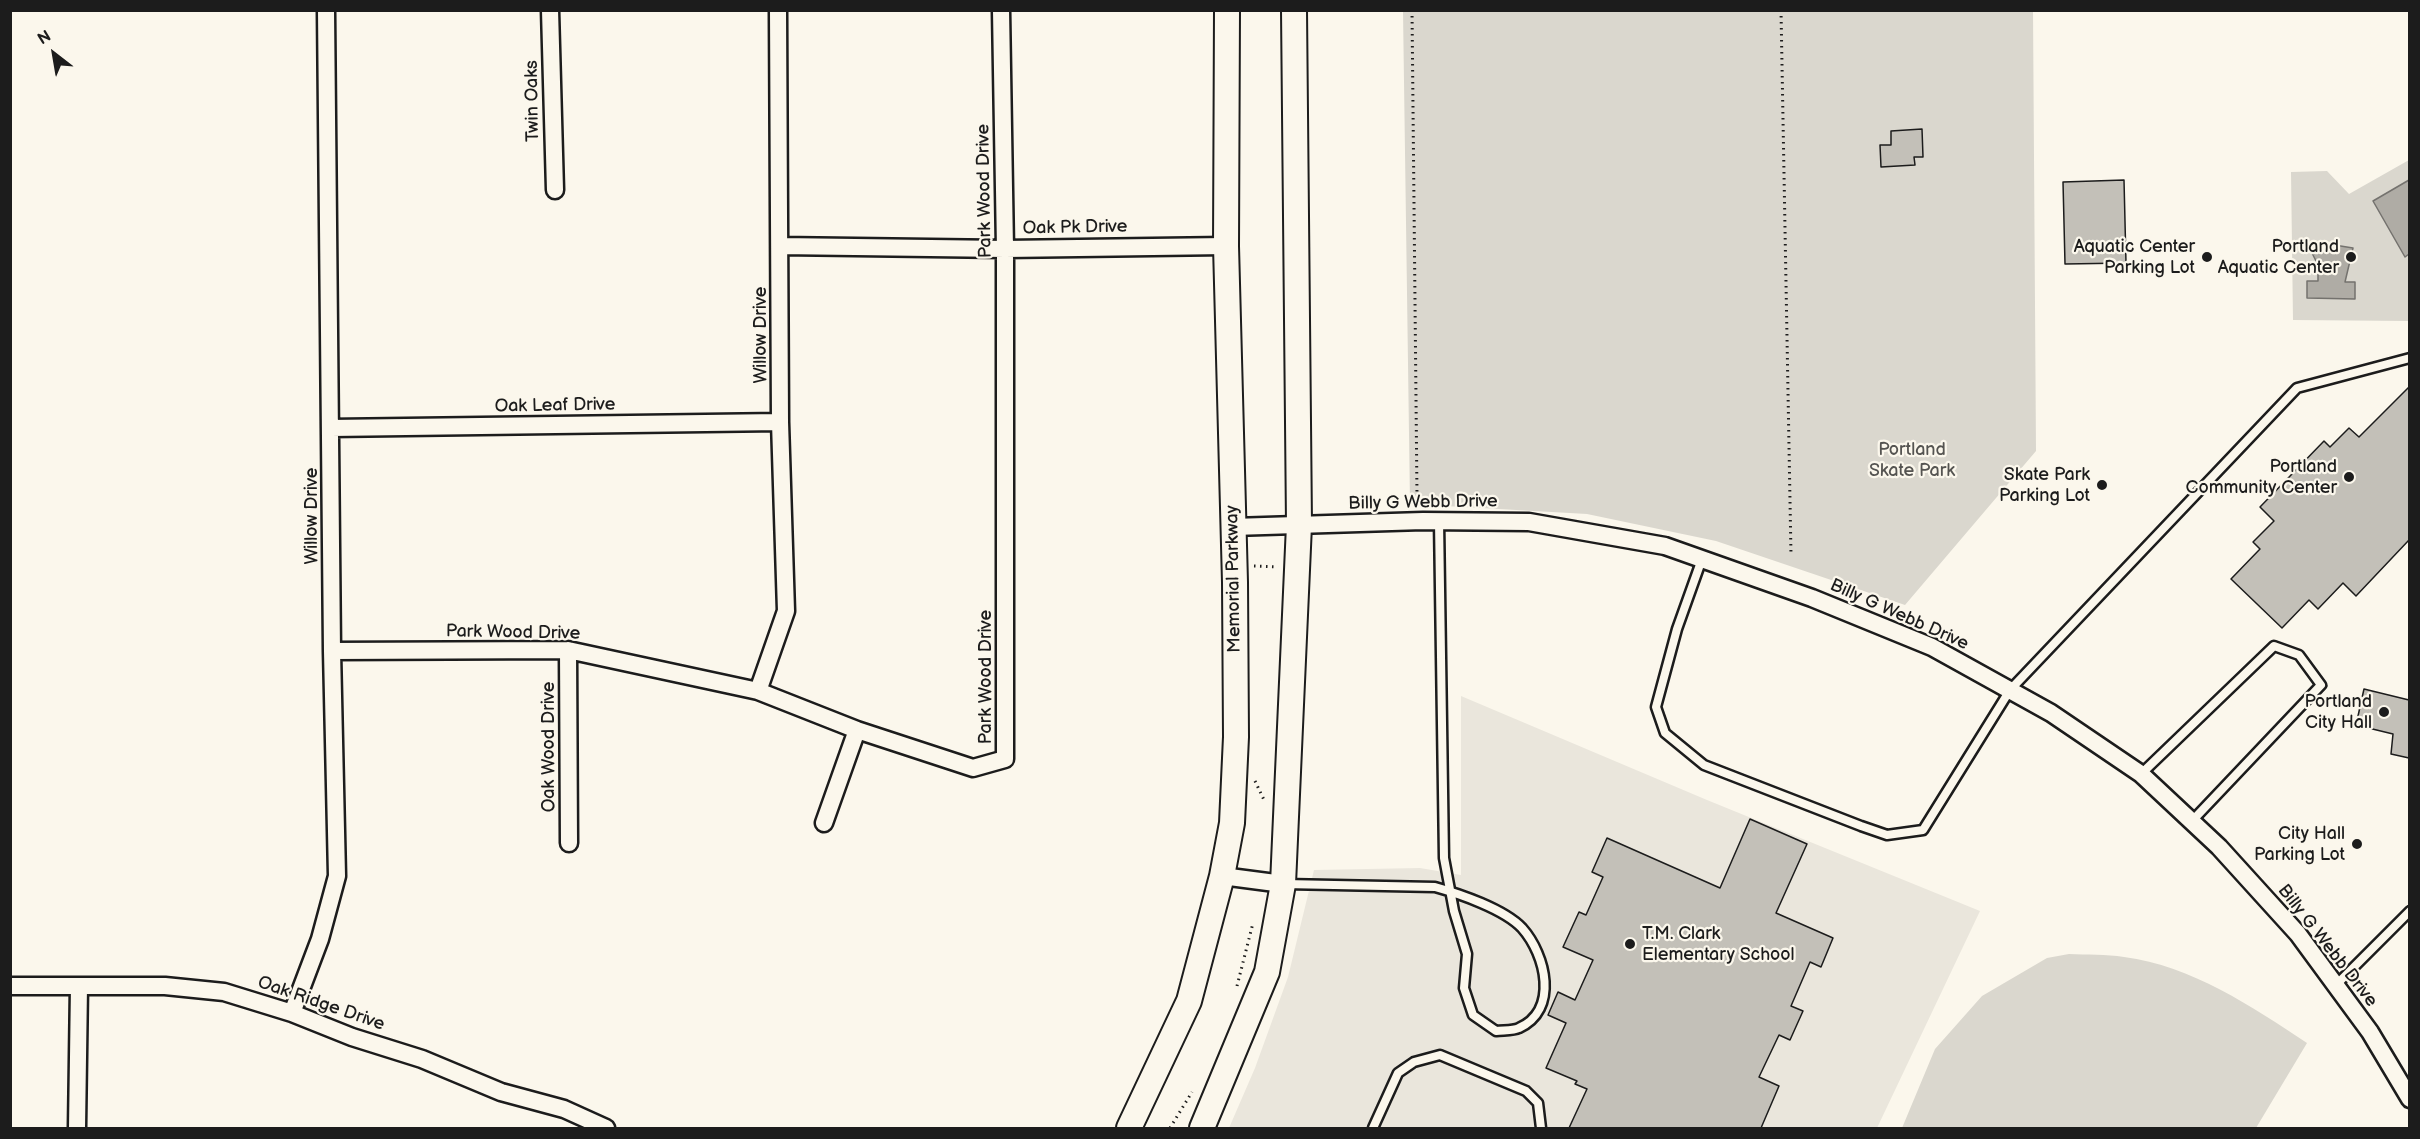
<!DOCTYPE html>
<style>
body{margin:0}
#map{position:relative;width:2420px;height:1139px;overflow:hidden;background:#fbf7ec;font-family:"Balsamiq Sans",sans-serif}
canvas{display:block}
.frame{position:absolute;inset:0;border:12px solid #1c1c1c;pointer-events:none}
.north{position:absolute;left:24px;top:24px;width:60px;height:60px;-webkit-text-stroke:4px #fbf7ec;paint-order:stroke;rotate:329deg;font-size:16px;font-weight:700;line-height:24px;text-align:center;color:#1c1c1c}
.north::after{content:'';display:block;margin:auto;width:21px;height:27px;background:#1c1c1c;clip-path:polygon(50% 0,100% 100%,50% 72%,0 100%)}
</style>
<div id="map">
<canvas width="2420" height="1139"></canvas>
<div class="frame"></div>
<div class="north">N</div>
</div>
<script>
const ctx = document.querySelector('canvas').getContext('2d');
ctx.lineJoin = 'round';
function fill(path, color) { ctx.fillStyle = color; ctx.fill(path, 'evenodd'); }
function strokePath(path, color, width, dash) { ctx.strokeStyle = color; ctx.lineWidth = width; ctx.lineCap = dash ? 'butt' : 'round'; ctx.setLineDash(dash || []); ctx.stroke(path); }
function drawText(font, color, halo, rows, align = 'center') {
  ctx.font = font + ' "Balsamiq Sans",sans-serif'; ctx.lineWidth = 4.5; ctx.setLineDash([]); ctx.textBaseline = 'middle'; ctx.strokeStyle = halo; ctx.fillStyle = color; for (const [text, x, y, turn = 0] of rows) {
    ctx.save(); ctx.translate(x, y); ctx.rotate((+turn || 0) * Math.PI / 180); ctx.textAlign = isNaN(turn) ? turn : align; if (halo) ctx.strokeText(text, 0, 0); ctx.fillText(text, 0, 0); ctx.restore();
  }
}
fill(new Path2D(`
 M1461,696l246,104 273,111 -103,217h-648l26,-60 33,-91 26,-107 106,-2 41,7z`), '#eae6dc');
fill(new Path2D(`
 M1403,11h630l3,440 -131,154 -189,-64 -129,-27 -177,-10z
 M2409,160v161l-116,-1 -2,-148 36,-1 22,23z
 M2069,954c18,1 37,0 55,3 68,9 127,49 183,86l-51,85h-354l33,-79 47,-53 65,-38z`), '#dad7ce');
const water = new Path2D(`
 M2409,180v74l-4,3 -32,-56z
 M2322,243l31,5 -8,34h10v17l-48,-1v-17h11v-16l-8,-16z`);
fill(water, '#afaca5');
strokePath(water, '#74726e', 1.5);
const building = new Path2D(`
 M1922,129l1,28h-9l1,8 -34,2 -1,-22h11v-14z
 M2124,180l2,83 -61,1 -2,-82z
 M2409,387v153l-53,56 -13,-13 -25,26 -9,-9 -27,28 -51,-49 29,-30 -7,-7 21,-21 -14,-14 64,-66 6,6 19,-19 10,9z
 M2364,689l45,11v58l-18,-4 2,-20 -37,-9z
 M1750,819l57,25 -31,69 57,25 -12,29 -11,-5 -19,44 12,5 -13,29 -11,-5 -20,42 20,9 -18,42h-192l18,-39 -12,-5 2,-3 -31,-13 20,-45 -18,-8 10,-23 17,8 18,-40 -30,-13 16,-35 7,3 17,-38 -11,-5 15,-34 113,50z`);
fill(building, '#c3c0b8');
strokePath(building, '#1c1c1c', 1.5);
const lane = new Path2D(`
 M1702,559l-25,70 -21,78 9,26 39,32 157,61 26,9 36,-5 87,-140 287,-302 113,-30
 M2141,774l133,-128 25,9 22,30 -129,136
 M1284,884l151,3c25,7 69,22 87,41 24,27 37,82 -3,100 -6,3 -16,2 -23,3l-23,-16 -9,-27 3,-34 -13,-43 -10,-53 -5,-337
 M2336,985l74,-74
 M1373,1128l25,-55 16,-11 26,-7 86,36 12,12 3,25`);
const street = new Path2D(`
 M550,10l5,180
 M780,246l225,3 221,-3
 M331,428l449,-6
 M1233,527l190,-6 106,1 136,24 147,52 120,49 119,66 90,61 78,73 79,87 72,98 40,67
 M568,650l1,193
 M332,651l236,-1 190,41 99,39 116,38 32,-9v-510l-4,-239
 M758,691l28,-80 -6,-189 -2,-412
 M824,823l33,-93
 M1222,876l61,8
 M10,986h155l59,6 68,21 60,24 70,22 79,33 63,17 42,19
 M292,1013l28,-74 17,-63 -5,-225 -6,-641
 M77,1128l2,-142`);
const secondary = new Path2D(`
 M1129,1128l60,-127 33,-125 10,-53 4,-86 -1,-155 -9,-336 1,-236
 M1202,1128l65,-156 16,-88 16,-359 -5,-515`);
strokePath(lane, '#1c1c1c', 13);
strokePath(street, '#1c1c1c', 21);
strokePath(secondary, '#1c1c1c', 28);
strokePath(new Path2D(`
 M1412,10l5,486
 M1781,10l10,545
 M1254,566l24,1
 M1255,781l10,21
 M1237,986l16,-63
 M1170,1128l22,-36`), '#1c1c1c', 3, [1.5, 4.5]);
strokePath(lane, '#fbf7ec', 8);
strokePath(street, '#fbf7ec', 16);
strokePath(secondary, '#fbf7ec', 24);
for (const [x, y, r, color] of [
 [2207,257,6,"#1c1c1c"],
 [2351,257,6,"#1c1c1c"],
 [2349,477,6,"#1c1c1c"],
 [2102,485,6,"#1c1c1c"],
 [2384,712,6,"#1c1c1c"],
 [2357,844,6,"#1c1c1c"],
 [1630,944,6,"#1c1c1c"]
]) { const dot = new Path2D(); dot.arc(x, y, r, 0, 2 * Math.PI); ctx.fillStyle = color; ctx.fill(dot); strokePath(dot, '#fbf7ec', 2); }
drawText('18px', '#1c1c1c', '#fbf7ec', [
 ["Twin Oaks",533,101,-91],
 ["Park Wood Drive",985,191,-91],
 ["Oak Pk Drive",1075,228,-1],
 ["Willow Drive",761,335,-90],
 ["Oak Leaf Drive",555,406,-1],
 ["Billy G Webb Drive",1423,503,-1],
 ["Willow Drive",312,516,-90],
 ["Memorial Parkway",1234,579,-91],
 ["Billy G Webb Drive",1899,615,24],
 ["Park Wood Drive",513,633,1],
 ["Park Wood Drive",986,677,-90],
 ["Oak Wood Drive",549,747,-90],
 ["Billy G Webb Drive",2327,946,52],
 ["Oak Ridge Drive",321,1004,19]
]);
drawText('18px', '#1c1c1c', '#fbf7ec', [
 ["Aquatic Center",2195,247],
 ["Parking Lot",2195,268],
 ["Portland",2339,247],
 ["Aquatic Center",2339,268],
 ["Portland",2337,467],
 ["Community Center",2337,488],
 ["Skate Park",2090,475],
 ["Parking Lot",2090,496],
 ["Portland",2372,702],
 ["City Hall",2372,723],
 ["City Hall",2345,834],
 ["Parking Lot",2345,855],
 ["T.M. Clark",1642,934,"left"],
 ["Elementary School",1642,955,"left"]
], 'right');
drawText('18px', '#555451', '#fbf7ec', [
 ["Portland",1912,450],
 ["Skate Park",1912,471]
]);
</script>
